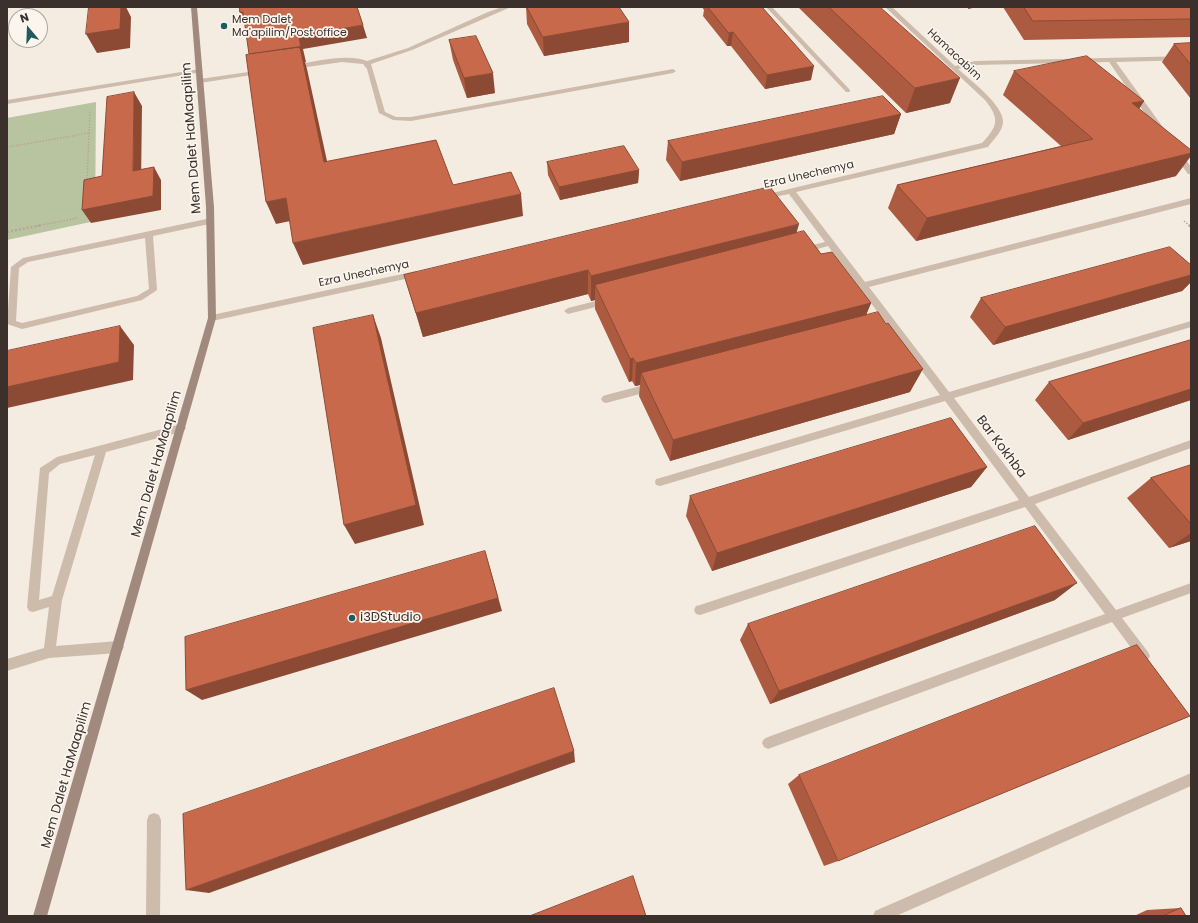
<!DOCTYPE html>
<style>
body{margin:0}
#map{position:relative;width:1198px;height:923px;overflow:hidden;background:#f4ebe1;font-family:Poppins,sans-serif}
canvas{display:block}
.frame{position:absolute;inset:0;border:8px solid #3b302b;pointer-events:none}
.north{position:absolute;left:8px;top:8px;width:40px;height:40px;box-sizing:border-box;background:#fbf5ee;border:1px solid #aea6a0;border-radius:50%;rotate:341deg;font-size:11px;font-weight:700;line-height:16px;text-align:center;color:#3b302b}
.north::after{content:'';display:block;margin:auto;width:14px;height:18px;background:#1f5a5e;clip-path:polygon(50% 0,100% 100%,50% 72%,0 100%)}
</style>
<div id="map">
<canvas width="1198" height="923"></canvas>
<div class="frame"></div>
<div class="north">N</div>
</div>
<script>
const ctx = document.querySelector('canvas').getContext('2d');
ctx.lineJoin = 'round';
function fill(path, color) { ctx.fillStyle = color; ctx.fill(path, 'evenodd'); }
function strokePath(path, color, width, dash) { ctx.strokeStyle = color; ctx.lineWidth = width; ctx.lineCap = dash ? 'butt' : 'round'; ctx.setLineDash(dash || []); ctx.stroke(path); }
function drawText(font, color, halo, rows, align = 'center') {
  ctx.font = font + ' Poppins,sans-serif'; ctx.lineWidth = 3.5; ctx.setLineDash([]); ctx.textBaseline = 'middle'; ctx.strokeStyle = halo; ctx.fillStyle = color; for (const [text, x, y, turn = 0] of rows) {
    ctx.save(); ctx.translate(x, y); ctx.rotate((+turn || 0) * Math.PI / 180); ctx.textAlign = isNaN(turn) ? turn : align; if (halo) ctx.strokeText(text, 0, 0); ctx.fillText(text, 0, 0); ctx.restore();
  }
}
fill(new Path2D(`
 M96,102l-1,119 -88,19v-122z`), '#b8c4a0');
strokePath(new Path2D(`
 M7,147l82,-14
 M87,182l3,-71
 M1184,221l6,5
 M37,226l40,-8`), '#b9a596', 1.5, [1.5, 1.5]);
strokePath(new Path2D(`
 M1189,225l2,2
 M7,232l35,-7`), '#b9a596', 2.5, [2, 2]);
fill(new Path2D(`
 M502,7h9l-99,43 -41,14 14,48 11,5h15l262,-48 3,2 -3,2 -262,48 -18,-1 -14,-7 -12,-44 -4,-5 -21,-2 -49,7 -3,-2 3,-2c21,-3 54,-12 74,-4l41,-13 80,-36z
 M766,7h6l78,83v2h-4z
 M200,69l3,2 -1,1 -195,32v-4z
 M262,70l3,2 -1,1 -64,10 -3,-2 3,-2z
 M211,218l3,1v4l-61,13 4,54 -15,10 -120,29 -15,-5 4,-57 12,-9zM145,238l4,51 -12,7 -115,27 -6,-2 3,-53 9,-6z
 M181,424l3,1 2,3 -2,3 -78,21 -44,148 -6,46 62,-5 4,2 2,4 -2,4 -4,2 -69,5 -42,13v-12l37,-11 5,-41 -16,5 -4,-1 -2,-4 13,-139 17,-11zM95,455l-43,141 -13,4 10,-127 11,-9z
 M154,813l5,2 2,5 -1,96h-14l1,-96 2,-5z`), '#cdbbac');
fill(new Path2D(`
 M885,7h7l63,59 20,-5 216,-5v4l-75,2 51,71 -1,2h-6l-51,-73 -134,3 -17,4c12,11 47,37 45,54 -1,9 -10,17 -15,24l-192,45 69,90 326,-84v6l-322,83 80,105 242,-71v6l-237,71 75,99 162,-57v8l-156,56 81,106 75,-27v10l-69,25 26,34 2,4 -2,4 -4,2 -4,-2 -28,-38 -344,127 -4,-2 -2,-4 2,-4 4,-2 337,-123 -80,-107 -325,108 -4,-1 -2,-4 2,-4 4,-1 319,-105 -74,-99 -285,85 -4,-1 -1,-3 1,-3 4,-1 280,-83 -112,-149 -25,7 -3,-1v-4l25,-6 -36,-48 -25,5 -4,-2 4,-2 218,-52c16,-17 18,-24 3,-43z
 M1174,151h6l11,16v7h-3l-14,-19z
 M416,271l4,3 -1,2 -207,45 -4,-3 4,-3z
 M608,298l3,1 1,2 -1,2 -43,11 -4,-3 4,-3z
 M652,383l5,4 -2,3 -49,13 -3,-1 -2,-3 2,-3 3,-1z
 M1191,773v13l-295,130h-23l2,-5z`), '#cdbbac');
fill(new Path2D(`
 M191,7h6l17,200 2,111 -169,598h-14l175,-598 -2,-111z`), '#a18a7d');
fill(new Path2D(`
 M526,7h93l10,35 -85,14 -17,-32z
 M702,7h60l49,73 -46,9 -34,-43h-4l-24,-30 1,-6z
 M798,7h82l70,96 -44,10z
 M1003,7h188v30l-167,3z
 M449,40l46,53 -28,5 -14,-38z
 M1191,43v56l-29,-37 12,-18z
 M1014,71l130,30 -5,8 37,67 -260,65 -28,-33 9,-23 164,-39 -58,-51z
 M901,114l-7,20 -214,47 -14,-21 2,-19z
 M547,162l92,8 -1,13 -78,17 -12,-25z
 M796,233l25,21 50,49 -5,12 44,77 -240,69 -31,-65 1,-11 -5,1 -3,-5 -3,1 -34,-73v-9l-4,1 -3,-7 -165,43 -19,-62z
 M1191,265v17l-9,9 -189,54 -23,-28 11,-19z
 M1191,340v60l-123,40 -33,-40 14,-18z
 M1191,465v76l-22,7 -42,-50 24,-20z
 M987,467l-16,20 -259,84 -26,-55 4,-20z
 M1055,600l-285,104 -30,-64 8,-16z
 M799,775l39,86 -14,5 -36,-82z
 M1181,908l5,8h-52l13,-6z`), '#ac5a40');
fill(new Path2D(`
 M121,7h5l5,10 -1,31 -33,5 -11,-19z
 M968,7h9l-9,2z
 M240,12h3l2,14z
 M629,22v20l-85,14 -1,-19z
 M363,25l4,13 -64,11 3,13h-1l2,7 25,115 -78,-114 45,-34z
 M733,32l-2,14h-4l2,-13z
 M814,66l-3,14 -46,9 2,-14z
 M493,73l2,20 -28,5 -3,-20z
 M960,78l-10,25 -44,10 9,-25z
 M134,92l8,14 -1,78 -8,-13z
 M1144,101l-15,23 3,-21z
 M901,114l-7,20 -214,47 2,-19z
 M1191,153v3l-15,20 -260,65 11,-23z
 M154,167l7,13v30l-70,13 -9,-13z
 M639,170l-1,13 -78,17 -1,-13z
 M521,194l2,22 -220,49 -10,-22z
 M286,198l9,22 -19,4 -10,-22z
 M799,224l-7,25 -197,36v15l-4,1v-25z
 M588,270v24l-165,43 -7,-24z
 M1191,275v7l-9,9 -189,54 12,-18z
 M871,303l-10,24 -220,46 -1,12 -5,1 1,-23z
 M373,315l8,23 43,187 -69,19 -11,-19z
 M120,326l14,19 -1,35 -126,28v-21z
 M633,358l-1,23 -3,1 1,-23z
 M923,369l-13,23 -240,69 3,-21z
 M1191,389v11l-123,40 15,-17z
 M987,467l-16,20 -259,84 5,-18z
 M1191,533v8l-22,7z
 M489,565l13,46 -300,89 -16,-10z
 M1077,583l-22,17 -285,104 9,-13z
 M574,751l1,11 -366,131 -23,-3z`), '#8c4a34');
const building = new Path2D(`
 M89,7h32l-1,22 -34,5z
 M240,7h117l6,18 -64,11 2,13h-1v-2l-51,7 -6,-42h-3z
 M527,7h92l10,15 -86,15z
 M708,7h54l52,59 -47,9 -34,-43 -4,1z
 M829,7h51l80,71 -45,10z
 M1024,7h167v12l-158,2z
 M476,36l17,37 -29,5 -15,-38z
 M1191,43v22l-17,-21z
 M300,47l24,115 112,-22 17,45 58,-13 10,22 -228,49 -7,-45 -20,4 -20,-147z
 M1087,56l57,45 -12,2 59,47v3l-264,65 -30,-33 196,-46 -79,-68z
 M134,92l-1,79 21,-4 -1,29 -71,14 2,-30 18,-4 5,-79z
 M883,96l18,18 -219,48 -14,-21z
 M624,146l15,24 -80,17 -12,-25z
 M770,187l29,37 -208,52 -3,-6 -172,43 -12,-38z
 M804,231l17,23 11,-2 39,51 -235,60 -3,-5 -3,1 -35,-74z
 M1170,247l21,18v10l-186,52 -24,-29z
 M878,312l8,12 2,-1 35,46 -250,71 -32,-67z
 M373,315l43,190 -72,20 -31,-197z
 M120,326l-1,36 -112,25v-36z
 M1191,340v49l-108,34 -34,-41z
 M951,418l36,49 -270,86 -27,-57z
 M1191,465v59l-40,-46z
 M1035,526l42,57 -298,108 -31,-67z
 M485,551l13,47 -312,92 -1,-53z
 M1137,645l53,71 -352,145 -39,-86z
 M554,688l20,63 -388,139 -3,-76z
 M633,876l13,40h-116z
 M1181,908l5,8h-23z`);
fill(building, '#c8694b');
strokePath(building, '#8c4a34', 1);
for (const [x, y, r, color] of [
 [224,26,4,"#1f5a5e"],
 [352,618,4,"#1f5a5e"]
]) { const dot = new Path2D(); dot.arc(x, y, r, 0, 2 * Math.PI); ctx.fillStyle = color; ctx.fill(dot); strokePath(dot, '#fbf5ee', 1.5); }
drawText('11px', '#3b302b', '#fbf5ee', [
 ["Mem Dalet",232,20],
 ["Ma'apilim/Post office",232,33]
], 'left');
drawText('11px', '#3b302b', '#fbf5ee', [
 ["Hamacabim",954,55,43],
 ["Ezra Unechemya",809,175,-13],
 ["Ezra Unechemya",364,274,-12]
]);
drawText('13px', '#3b302b', '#fbf5ee', [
 ["Mem Dalet HaMaapilim",192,138,-94],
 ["Bar Kokhba",1001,447,53],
 ["Mem Dalet HaMaapilim",157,464,-74],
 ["Mem Dalet HaMaapilim",67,775,-74]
]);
drawText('13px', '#3b302b', '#fbf5ee', [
 ["i3DStudio",360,618]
], 'left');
</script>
